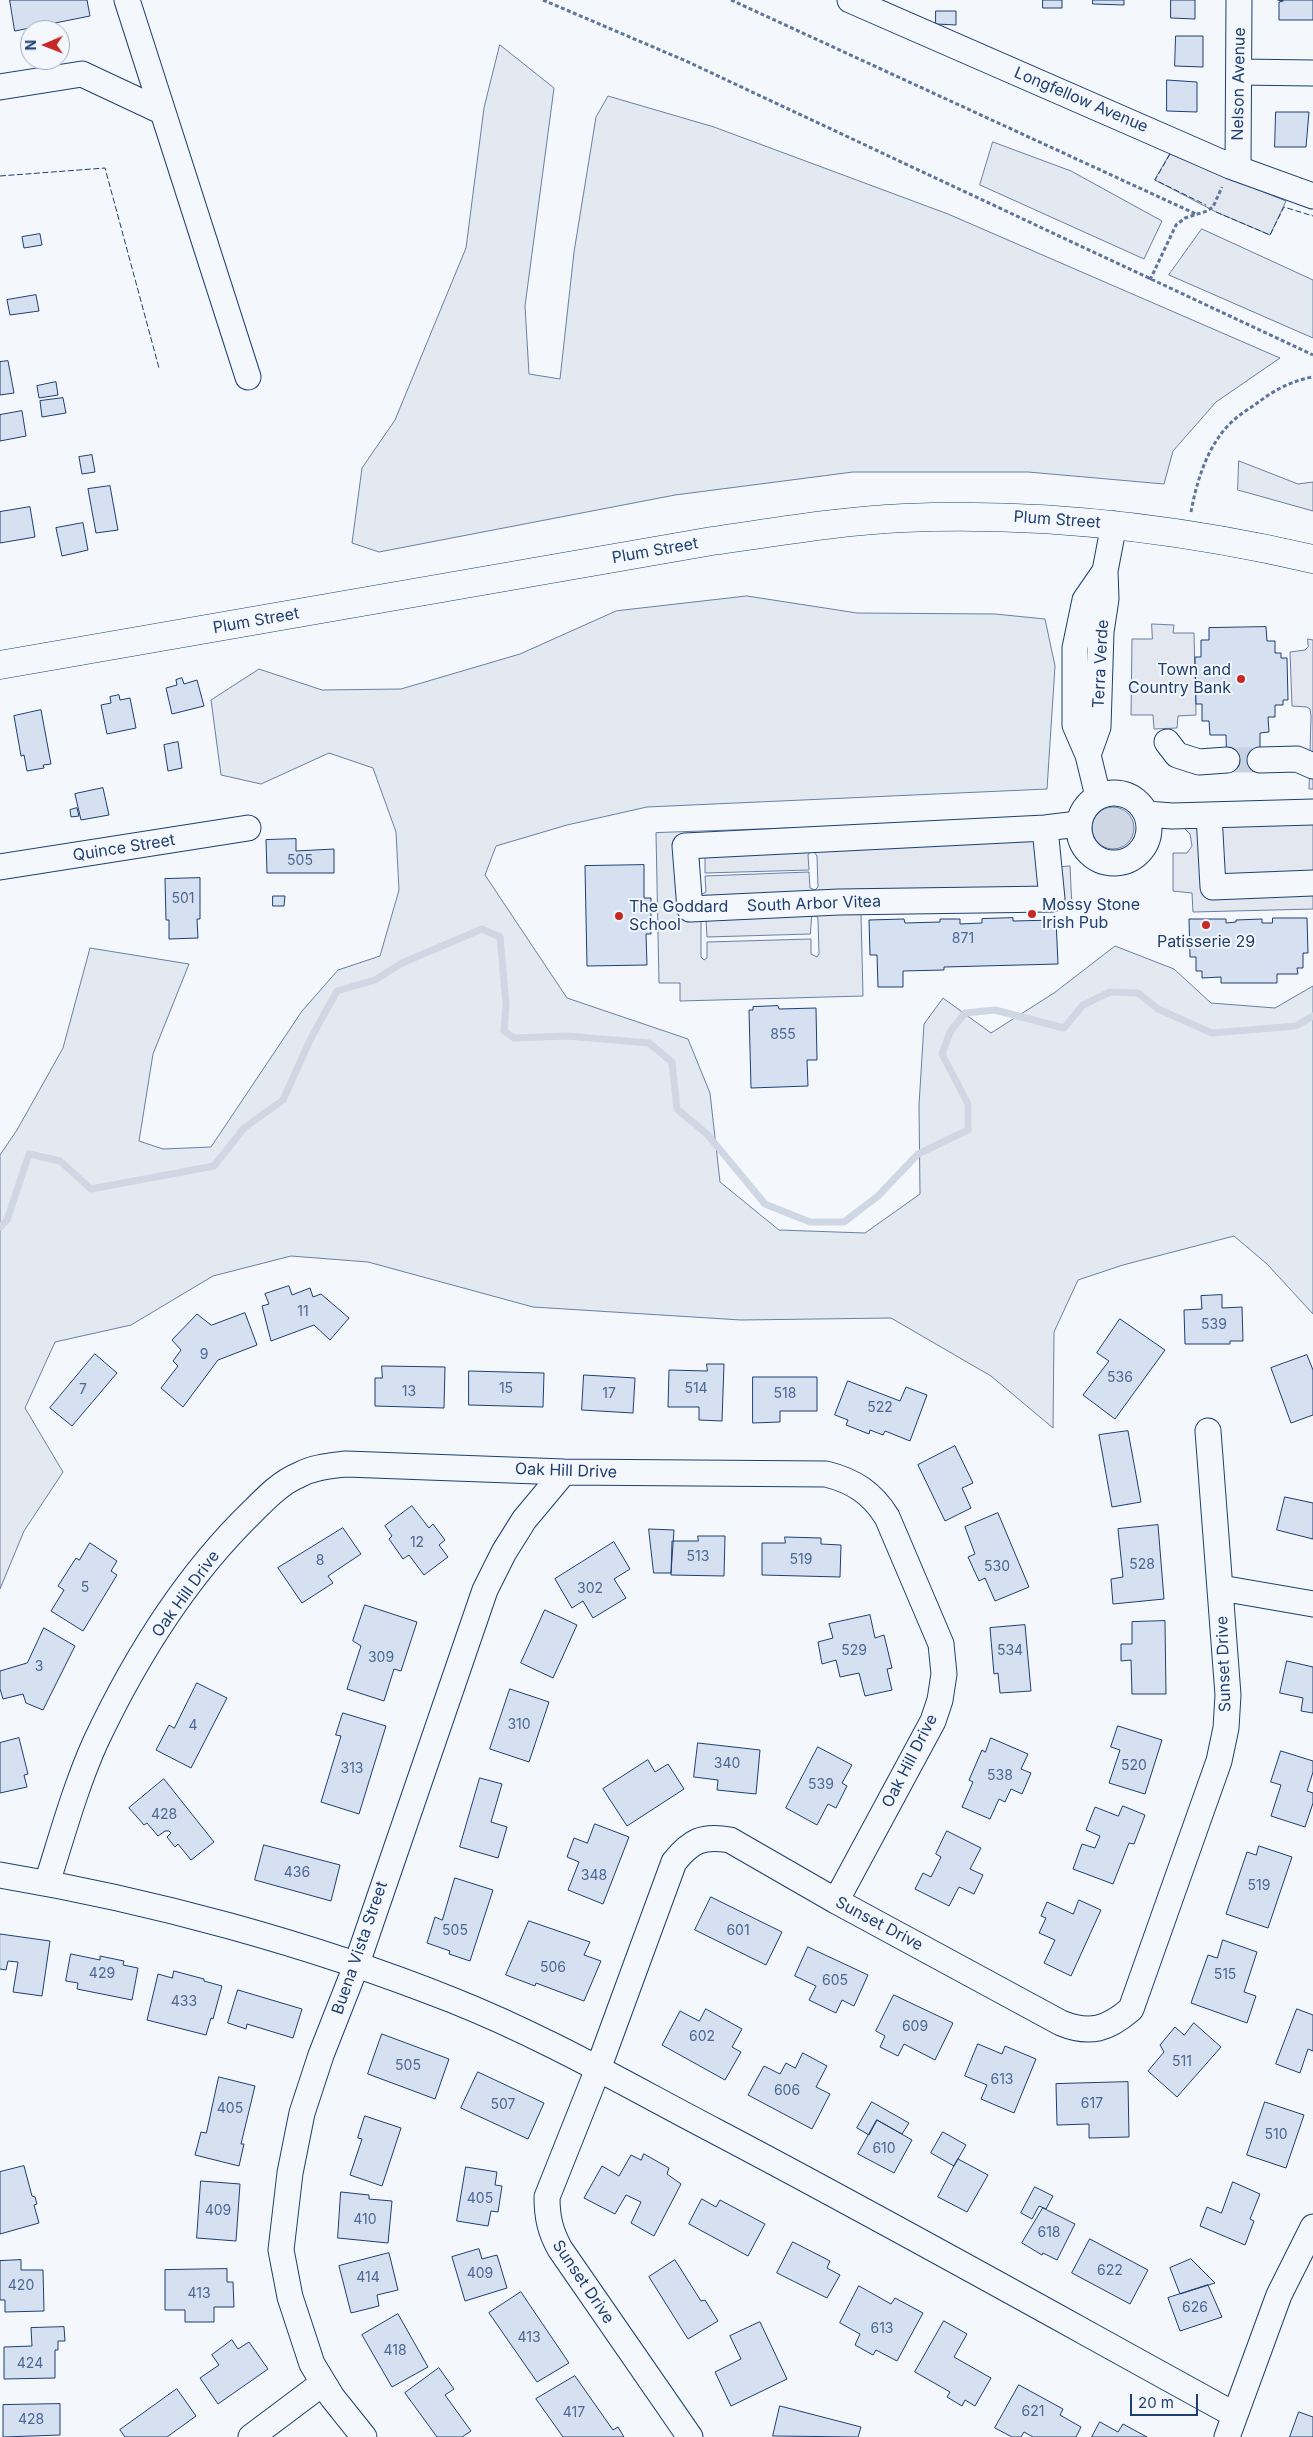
<!DOCTYPE html>
<style>
body{margin:0}
#map{position:relative;width:1313px;height:2437px;overflow:hidden;background:#f4f7fb;font-family:Inter,sans-serif}
canvas{display:block}
.north{position:absolute;left:20px;top:20px;width:50px;height:50px;box-sizing:border-box;background:#f4f7fb;border:1px solid #9eadc5;border-radius:50%;rotate:269deg;font-size:14px;font-weight:700;line-height:20px;text-align:center;color:#1d3f73}
.north::after{content:'';display:block;margin:auto;width:18px;height:22px;background:#c62828;clip-path:polygon(50% 0,100% 100%,50% 72%,0 100%)}
.scale{position:absolute;left:1130px;top:2394px;width:68px;height:22px;box-sizing:border-box;border:2px solid #1d3f73;border-top:0;padding-left:6px;font-size:15px;line-height:18px;white-space:nowrap;color:#1d3f73;-webkit-text-stroke:4px #f4f7fb;paint-order:stroke}
</style>
<div id="map">
<canvas width="1313" height="2437"></canvas>
<div class="north">N</div>
<div class="scale">20 m</div>
</div>
<script>
const ctx = document.querySelector('canvas').getContext('2d');
ctx.lineJoin = 'round';
function fill(path, color) { ctx.fillStyle = color; ctx.fill(path, 'evenodd'); }
function strokePath(path, color, width, dash) { ctx.strokeStyle = color; ctx.lineWidth = width; ctx.lineCap = dash ? 'butt' : 'round'; ctx.setLineDash(dash || []); ctx.stroke(path); }
function drawText(font, color, halo, rows, align = 'center') {
  ctx.font = font + ' Inter,sans-serif'; ctx.lineWidth = 4; ctx.setLineDash([]); ctx.textBaseline = 'middle'; ctx.strokeStyle = halo; ctx.fillStyle = color; for (const [text, x, y, turn = 0] of rows) {
    ctx.save(); ctx.translate(x, y); ctx.rotate((+turn || 0) * Math.PI / 180); ctx.textAlign = isNaN(turn) ? turn : align; if (halo) ctx.strokeText(text, 0, 0); ctx.fillText(text, 0, 0); ctx.restore();
  }
}
const green = new Path2D(`
 M500,45l54,43 -29,218 4,68 31,5 14,-127 22,-135 12,-21 106,31 234,87 332,144 -64,44 -43,49 -9,33 -136,-12h-175l-178,23 -296,57 -27,-9 10,-75 33,-48 71,-172 18,-140z
 M993,142l78,29 91,50 -18,38 -164,-74z
 M1202,229l111,51v58l-144,-63z
 M1239,461l59,23 15,-2v29l-75,-21z
 M747,596l110,17 138,1 50,5 10,47 -8,123 -400,18 -80,18 -71,21 -11,29 82,123 121,41 22,54 10,89 59,48 86,3 55,-39 -1,-89 5,-81 19,-26 48,35 63,-40 61,-47 59,23 37,34 64,5 38,-22v328l-46,-50 -33,-28 -111,29 -45,15 -24,52 -1,96 -62,-52 -100,-58 -150,2 -208,-13 -165,-45 -77,-6 -78,20 -82,49 -76,17 -30,66 38,64 -39,59 -24,58v-434l17,-25 46,-82 27,-100 99,16 -36,90 -14,87 24,8 48,-2 91,-136 36,-41 42,-14 19,-66 -3,-58 -23,-64 -44,-15 -68,31 -40,-9 -10,-75 48,-31 63,21 79,-1 119,-35 96,-43z`);
fill(green, '#e3e9f0');
strokePath(green, '#687fa3', 1);
const parking = new Path2D(`
 M1170,154l116,47 -16,34 -54,-23 -61,-32z
 M1152,624l22,1 -1,8h21l2,82 -18,1 -1,12 -23,1 -1,-14h-22l1,-76h20z
 M1308,639l5,1v149h-4l2,-73 -1,-7 -3,-2 -15,-1 -2,-54 15,-2 3,-3z
 M1313,801v108l-120,3 -1,-19 -19,-2v-38h14l5,-7 -2,-12 -5,-5 -2,-24z
 M1061,819l-9,35 4,13 14,-1 2,43 -211,5 2,82 -183,5v-18h-21l-3,-150zM811,852h3l3,4 1,31 -3,3 -5,-2 -1,-16 -104,4 1,16 -4,2 -2,-3 -1,-33 6,-1v16l104,-3 -1,-15zM812,916h5l1,3 1,35 -2,3 -6,-3v-15l-104,3v16l-3,2 -3,-3v-38h5l1,18 103,-3z`);
fill(parking, '#e3e8f0');
strokePath(parking, '#687fa3', 1);
const water = new Path2D(`
 M1092 828a21 21 0 1 1 42 0a21 21 0 1 1-42 0Z`);
fill(water, '#cfd7e4');
strokePath(water, '#687fa3', 1);
strokePath(new Path2D(`
 M0,1227l7,-7 22,-66 31,7 31,28 123,-23 30,-38 39,-28 27,-60 27,-49 38,-11 27,-17 80,-34 18,8 6,67 -2,27 10,7 53,-2 82,7 23,19 5,47 30,25 58,70 45,18h34l34,-26 40,-42 50,-24v-26l-26,-50 8,-22 15,-19 30,-3 69,18 19,-23 27,-13 28,1 20,16 54,24 84,-7 17,-10`), '#cfd7e4', 7);
const building = new Path2D(`
 M10,0h77l3,16 -75,15z
 M1043,0h19v8h-19z
 M1093,0h31v5l-31,-1z
 M1171,0h24v19l-24,-1z
 M1278,0h35v20h-34v-18l4,-1z
 M936,11h20v14l-20,-1z
 M1176,36h27v31l-28,-1z
 M1167,80l30,2v30l-30,-1z
 M1276,112h33l-3,35h-31z
 M40,234l2,11 -18,3 -2,-11z
 M36,295l3,16 -29,4 -3,-15z
 M8,361l6,32 -14,2v-33z
 M56,382l2,13 -19,3 -2,-12z
 M63,398l3,15 -24,4 -2,-16z
 M22,411l4,25 -26,5v-26z
 M92,455l3,17 -13,2 -3,-17z
 M110,486l8,44 -22,3 -8,-44z
 M30,507l5,30 -35,6v-31z
 M83,523l5,27 -26,6 -6,-28z
 M1266,627l1,14h8v12h6v5h6l1,42h-5v5h-8v12h-7l1,15 -9,1v38h-33l-1,-36h-16l-1,-14h-7v-17h-6l-1,-47h6v-17h8v-12z
 M182,678l2,6 13,-4 7,26 -32,8 -6,-26 11,-3 -1,-5z
 M119,695l1,5 10,-2 6,30 -29,6 -6,-29 10,-2 -1,-6z
 M41,710l10,54 -8,1 1,3 -17,3 -3,-16 -3,1 -7,-40z
 M178,742l4,26 -14,3 -4,-26z
 M103,788l6,27 -28,5 -6,-26z
 M77,808l2,8 -8,1 -1,-7z
 M296,839v12l38,-2v24h-67l-1,-33z
 M644,865v33h7v36h-5l1,31 -60,1 -2,-100z
 M200,878v41h-3l1,19 -29,1v-19h-3l-1,-41z
 M273,896h12l-1,10h-11z
 M1013,918v3l43,-1 2,44 -114,3v3l-41,1v16h-25l-1,-32h-7l-1,-35 35,-1 1,4 35,-1v-3h20v5l22,-1v-4z
 M1273,918h34l1,35h-5v15h-6l1,6h-21v9h-56v-6l-19,1v-7h-6v-14h-6l-1,-38h37v4l10,-1v-2l26,-1v4h10z
 M778,1006l1,3 37,-1 1,52h-10l1,26 -57,2 -2,-78h4v-3z
 M289,1286l3,9 18,-7 3,9 8,-3 28,24 -19,22 -16,-15 -43,16 -9,-35 7,-2 -4,-10z
 M1222,1295v13l20,-1 1,34h-13v3h-45l-1,-34 18,-1 -1,-13z
 M245,1313l12,32 -39,15 -35,47 -22,-19 17,-22 -5,-5 8,-11 -9,-10 25,-26 14,11z
 M1120,1319l45,31 -50,69 -32,-24 26,-34 -12,-8z
 M95,1354l22,19 -45,53 -22,-18z
 M1307,1355l6,15v45l-22,8 -20,-55z
 M707,1364h17l-2,57 -23,-1v-13h-31l1,-37 38,1z
 M382,1366l63,1 -1,41 -69,-2v-28h7z
 M469,1371l75,2 -1,34 -74,-2z
 M584,1375l51,3 -2,35 -51,-3z
 M753,1377h64v34h-37v11l-27,1z
 M848,1381l52,20 6,-14 21,8 -17,46 -25,-10 -2,4 -13,-5 -1,4 -23,-9 2,-5 -13,-5z
 M1128,1431l13,71 -29,5 -13,-72z
 M955,1446l18,37 -11,5 9,20 -26,13 -27,-56z
 M1285,1497l28,6v36l-36,-9z
 M412,1506l17,22 4,-4 12,16 -6,5 9,12 -24,18 -15,-20 -6,4 -14,-20 3,-3 -7,-10z
 M998,1513l31,74 -34,14 -10,-23 -6,3 -11,-24 7,-3 -10,-27z
 M1158,1525l6,74 -51,5 -2,-25 12,-2 -5,-48z
 M343,1528l18,26 -33,22 5,7 -31,20 -24,-35z
 M649,1529l25,1 -3,43h-17z
 M698,1536h27l-1,40 -53,-1 1,-34h26z
 M785,1537l36,1v6l20,1 -1,32 -78,-2v-32h23z
 M614,1542l16,27 -16,10 12,19 -33,20 -10,-17 -11,7 -17,-29z
 M90,1543l27,18 -6,10 6,4 -34,56 -32,-20 13,-21 -6,-4 18,-28 3,2z
 M365,1605l52,17 -16,49 -7,-2 -10,32 -37,-12 14,-43 -8,-5z
 M545,1610l32,15 -24,53 -32,-15z
 M870,1615l5,23 9,-3 8,33 -5,1 5,21 -27,6 -6,-23 -19,4 -4,-17 -14,4 -4,-22 15,-4 -4,-14z
 M1165,1621l1,73h-34l-1,-34 -10,1v-17h11v-22z
 M1025,1625l6,66 -31,2 -2,-20 -4,1 -4,-46z
 M44,1628l31,18 -32,64 -17,-7 -3,-9 -20,5 -3,-10v-18l27,-8z
 M1287,1661l26,6v46l-12,-2 2,-13 -23,-5z
 M197,1683l30,15 -36,70 -35,-18 13,-25 5,3z
 M510,1689l39,13 -20,60 -39,-13z
 M343,1713l43,13 -27,88 -38,-12 20,-66 -5,-1z
 M1118,1726l44,14 -17,54 -36,-11 11,-33 -9,-3z
 M19,1738l9,36 -4,1 3,12 -27,6v-50z
 M991,1738l37,16 -7,15 10,4 -9,21 -11,-5 -6,13 -6,-3 -9,20 -28,-12 11,-25 -4,-2 13,-30 3,2z
 M698,1743l62,7 -4,44 -39,-4 1,-10 -24,-3z
 M818,1747l34,18 -10,18 5,3 -11,22 -8,-4 -11,21 -31,-17z
 M1281,1751l32,10v11l-6,19 6,2v10l-8,24 -34,-11 10,-31 -10,-3z
 M648,1760l7,12 13,-8 16,25 -57,37 -24,-37z
 M480,1778l22,6 -11,38 16,5 -9,31 -38,-11z
 M164,1779l50,63 -23,18 -13,-16 -3,3 -8,-10 4,-4 -2,-2h-4l-7,5 -11,-13 -3,2 -15,-17z
 M1123,1806l22,9 -11,29 -5,-1 -16,41 -40,-15 9,-25 13,4 5,-12 -14,-6 9,-23 23,9z
 M595,1824l34,13 -26,67 -35,-14 11,-28 -12,-5 7,-19 13,5z
 M947,1831l34,17 -11,21 13,6 -9,19 -15,-7 -10,19 -34,-17 8,-16 8,4 10,-20 -5,-3z
 M264,1845l76,20 -9,36 -76,-21z
 M1259,1846l33,11 -24,71 -42,-14 21,-62 9,3z
 M455,1878l38,12 -23,71 -21,-7 1,-3 -23,-8 8,-26 7,3z
 M711,1897l71,35 -16,33 -71,-35z
 M1079,1900l22,10 -30,66 -27,-13 11,-23 -16,-7 7,-15 -5,-2 6,-14 26,12z
 M529,1921l61,21 -6,13 17,6 -17,40 -48,-18 -1,3 -29,-11z
 M0,1934l50,7 -8,55 -29,-4 5,-30 -10,-1 -2,9 -6,-1z
 M1223,1940l34,12 -13,40 12,4 -9,27 -56,-20 17,-48 9,3z
 M808,1947l60,28 -14,31 -12,-6 -6,13 -27,-13 7,-14 -21,-10z
 M71,1954l29,6v-4l24,5 -1,4 15,3 -6,32 -55,-11 1,-6 -12,-2z
 M174,1971l30,8v2l18,5 -9,33 -2,-1 -5,17 -59,-15 11,-46 14,4z
 M238,1990l64,19 -9,29 -46,-14 -1,5 -18,-6z
 M894,1995l59,28 -18,37 -31,-16 -6,12 -18,-9 5,-11 -9,-5z
 M706,2009l36,20 -10,18 9,5 -16,28 -63,-35 18,-34 19,10z
 M1297,2009l16,6v36l-5,-2 -8,24 -24,-9z
 M1194,2023l27,24 -44,50 -29,-26 16,-19 -4,-7 15,-18 9,8z
 M382,2034l67,25 -14,40 -67,-25z
 M978,2044l24,10 3,-8 31,13 -22,54 -33,-14 6,-14 -22,-9z
 M803,2053l24,13 -11,21 14,7 -18,35 -64,-34 16,-29 16,8 6,-11 9,5z
 M478,2072l66,31 -16,36 -67,-31z
 M219,2077l36,9 -14,58h3l-5,22 -44,-11 6,-23 5,1z
 M1128,2082l1,55 -40,1v-14l-32,1 -1,-41z
 M872,2102l37,21 -7,11 -25,-14 -8,15 -12,-7z
 M1265,2102l39,13 -18,53 -39,-13z
 M365,2116l36,12 -19,58 -32,-11 12,-36 -4,-1z
 M877,2120l35,20 -18,33 -36,-19z
 M943,2132l23,13 -12,21 -23,-13z
 M644,2154l25,14 -2,6 14,10 -27,52 -23,-13 10,-21 -15,-7 -11,19 -31,-16 18,-32 17,10 12,-21 10,5z
 M958,2159l30,16 -21,37 -29,-15z
 M24,2166l8,30 3,1 2,7 -3,1 5,18 -39,11v-62z
 M466,2167l31,5 -2,13 7,1 -4,26 -7,-1 -3,15 -31,-5z
 M201,2181l39,3 -4,57 -39,-3z
 M1233,2182l27,12 -10,25 4,2 -9,24 -45,-19 7,-19 14,6z
 M1035,2187l18,9 -7,13 -7,-3 -7,13 -11,-6z
 M341,2192l28,3v4l23,2 -4,42 -50,-5z
 M702,2199l14,8 4,-7 45,24 -17,32 -59,-32z
 M1043,2208l32,16 -18,36 -14,-7 -1,2 -20,-12z
 M1090,2239l58,31 -18,34 -58,-31z
 M793,2242l37,19 -3,7 13,7 -13,23 -50,-25z
 M479,2249l3,10 15,-4 10,33 -42,13 -13,-44z
 M389,2253l9,37 -21,5 2,11 -28,7 -12,-47z
 M1191,2259l24,24 -35,11 -10,-26z
 M21,2260v10h22l1,41 -39,1v-12h-5v-39z
 M675,2260l26,41 4,-1 13,21 -30,18 -39,-62z
 M227,2269v13h6l1,25h-20v15h-29v-12h-20v-40z
 M1208,2285l14,32 -42,14 -12,-33z
 M859,2286l32,18 4,-6 28,15 -26,48 -21,-11 -3,5 -18,-10 5,-11 -20,-11z
 M521,2292l48,71 -32,19 -48,-69z
 M398,2314l30,53 -36,20 -30,-52z
 M944,2321l23,13 -13,23 37,21 -16,28 -10,-6 -3,6 -15,-9 3,-5 -35,-20z
 M760,2322l27,57 -56,27 -16,-34 26,-13 -11,-23z
 M64,2327l1,14h-7v9h-3v28l-51,1v-32l28,-1 -1,-18z
 M232,2340l6,9 11,-7 19,27 -50,35 -18,-26 19,-13 -7,-10z
 M439,2368l15,21 -9,6 26,36 -9,6h-25l-32,-44z
 M575,2376l38,54 5,-3 6,10h-61l-27,-38z
 M1019,2385l44,24 -3,6 21,12 -5,10h-43l-9,-5 -3,5h-9l-17,-9z
 M177,2389l19,27 -29,21h-42l-5,-7z
 M60,2404v31l-57,2v-32z
 M780,2406l81,21 -3,10 -85,-1z
 M1299,2412l14,5v20h-23z
 M1100,2422l18,10 5,-8 24,13h-55z`);
fill(building, '#d5e0f0');
strokePath(building, '#1d3f73', 1);
strokePath(new Path2D(`
 M1227,760h33`), '#c9d2e0', 25, [25, 12]);
const minor = new Path2D(`
 M127,0l121,377
 M850,0l380,166 83,30
 M1239,72l74,1
 M0,87l82,-13 81,38
 M1238,169l1,-169
 M1167,742l10,13 22,7 28,-2
 M1088,755l10,-28 3,-95 5,-33 -1,-28
 M1260,760l37,-1 16,7
 M1079 828a35 35 0 1 1 70 0a35 35 0 1 1-70 0Z
 M1098,796l-10,-41 -13,-30v-77l10,-48 20,-29 9,-47
 M1147,814l25,2 141,-4
 M1209,815l4,72 100,-4
 M1045,828l7,71 -213,3 -149,7 -5,-63 360,-18 33,-4
 M0,867l248,-39
 M1221,1588l92,16
 M0,1875c150,25 311,69 452,125 91,36 177,86 263,131 175,92 347,189 520,284
 M47,1883c15,-47 28,-95 48,-140 39,-83 90,-166 157,-231 14,-14 28,-29 47,-37 15,-8 31,-9 47,-11l218,8 262,2c28,7 46,19 61,43l54,127 3,30 -4,26 -7,21 -97,180
 M251,2437l72,-54
 M364,2437l-32,-40 -20,-33 -22,-67 -9,-47 9,-77 12,-60 19,-58 35,-89 129,-376 19,-38 20,-32 40,-48
 M690,2437l-130,-188c-10,-18 -13,-32 -13,-52l51,-128 76,-207c17,-21 28,-27 56,-22l106,61 225,122c29,12 47,6 70,-14l88,-248 7,-33 2,-33 -20,-264
 M1227,2437l52,-142 34,-68`);
const major = new Path2D(`
 M0,665l712,-124c64,-9 127,-20 192,-23 139,-6 274,10 409,41`);
strokePath(minor, '#1d3f73', 27);
strokePath(major, '#1d3f73', 29);
strokePath(new Path2D(`
 M543,0l143,61 627,294
 M731,0l465,214
 M1150,280l26,-55 9,-7 22,-7 6,-4 9,-20
 M1191,512c6,-33 18,-71 44,-93 8,-7 17,-12 25,-18 16,-12 34,-21 53,-24`), '#5e769c', 3, [4, 2.5]);
strokePath(minor, '#f4f7fb', 25);
strokePath(major, '#f4f7fb', 28);
strokePath(new Path2D(`
 M1170,154l-15,26 51,25
 M0,176l105,-8 54,200
 M1216,212l54,23 14,-28 29,9`), '#1d3f73', 1, [6, 2.5]);
for (const [x, y, r, color] of [
 [1241,679,5,"#c62828"],
 [1032,914,5,"#c62828"],
 [619,916,5,"#c62828"],
 [1206,925,5,"#c62828"]
]) { const dot = new Path2D(); dot.arc(x, y, r, 0, 2 * Math.PI); ctx.fillStyle = color; ctx.fill(dot); strokePath(dot, '#f4f7fb', 2); }
drawText('14px', '#4b6792', null, [
 ["505",300,861],
 ["501",183,899],
 ["871",963,939],
 ["855",783,1035],
 ["11",303,1312],
 ["539",1214,1325],
 ["9",204,1355],
 ["536",1120,1378],
 ["15",506,1389],
 ["514",696,1389],
 ["7",83,1390],
 ["13",409,1392],
 ["17",609,1394],
 ["518",785,1394],
 ["522",880,1408],
 ["12",417,1543],
 ["513",698,1557],
 ["519",801,1560],
 ["8",320,1561],
 ["528",1142,1565],
 ["530",997,1567],
 ["5",85,1588],
 ["302",590,1589],
 ["529",854,1651],
 ["534",1010,1651],
 ["309",381,1658],
 ["3",39,1667],
 ["310",519,1725],
 ["4",193,1726],
 ["340",727,1764],
 ["520",1134,1766],
 ["313",352,1769],
 ["538",1000,1776],
 ["539",821,1785],
 ["428",164,1815],
 ["436",297,1873],
 ["348",594,1876],
 ["519",1259,1886],
 ["505",455,1931],
 ["601",738,1931],
 ["506",553,1968],
 ["429",102,1974],
 ["515",1225,1975],
 ["605",835,1981],
 ["433",184,2002],
 ["609",915,2027],
 ["602",702,2037],
 ["511",1182,2062],
 ["505",408,2066],
 ["613",1002,2080],
 ["606",787,2091],
 ["617",1092,2104],
 ["507",503,2105],
 ["405",230,2109],
 ["510",1276,2135],
 ["610",884,2149],
 ["405",480,2199],
 ["409",218,2211],
 ["410",365,2220],
 ["618",1049,2233],
 ["622",1110,2271],
 ["409",480,2274],
 ["414",368,2278],
 ["420",21,2286],
 ["413",199,2294],
 ["626",1195,2308],
 ["613",882,2329],
 ["413",529,2338],
 ["418",395,2351],
 ["424",30,2364],
 ["621",1033,2412],
 ["417",574,2413],
 ["428",31,2420]
]);
drawText('16px', '#1d3f73', '#f4f7fb', [
 ["Nelson Avenue",1239,84,-89],
 ["Longfellow Avenue",1081,100,23],
 ["Plum Street",1057,520,4],
 ["Plum Street",655,551,-10],
 ["Plum Street",256,621,-10],
 ["Terra Verde",1101,664,-87],
 ["Quince Street",124,848,-9],
 ["South Arbor Vitea",814,904,-2],
 ["Oak Hill Drive",566,1471,2],
 ["Oak Hill Drive",186,1594,-54],
 ["Sunset Drive",1224,1664,-92],
 ["Oak Hill Drive",910,1761,-63],
 ["Sunset Drive",879,1924,28],
 ["Buena Vista Street",360,1948,-71],
 ["Sunset Drive",583,2282,56]
]);
drawText('16px', '#1d3f73', '#f4f7fb', [
 ["Town and",1231,670,"right"],
 ["Country Bank",1231,688,"right"],
 ["Mossy Stone",1042,905],
 ["Irish Pub",1042,923],
 ["The Goddard",629,907],
 ["School",629,925],
 ["Patisserie 29",1206,942,"center"]
], 'left');
</script>
